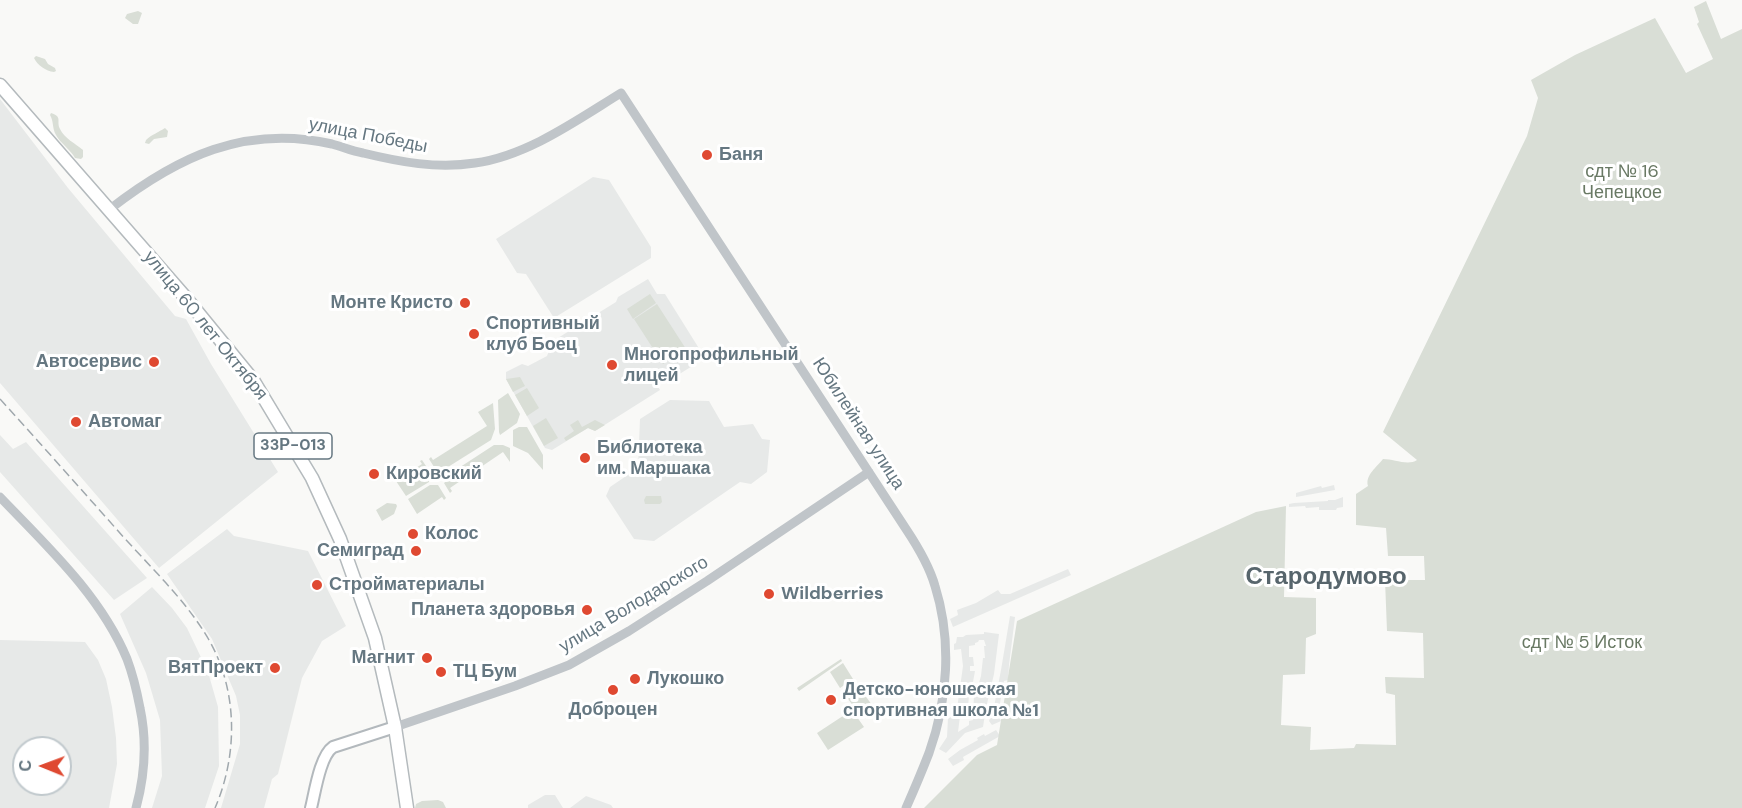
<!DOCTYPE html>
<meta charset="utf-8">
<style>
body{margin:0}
#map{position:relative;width:1742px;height:808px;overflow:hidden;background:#f9f9f7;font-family:"DM Sans",sans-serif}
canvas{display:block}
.north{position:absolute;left:12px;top:736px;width:60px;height:60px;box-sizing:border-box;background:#fff;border:2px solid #c1c9cd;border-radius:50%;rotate:271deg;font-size:16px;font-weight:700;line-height:24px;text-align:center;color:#657781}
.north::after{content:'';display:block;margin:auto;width:21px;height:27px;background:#df4931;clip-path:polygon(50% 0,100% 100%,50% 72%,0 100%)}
</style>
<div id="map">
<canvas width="1742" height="808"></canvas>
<div class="north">С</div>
</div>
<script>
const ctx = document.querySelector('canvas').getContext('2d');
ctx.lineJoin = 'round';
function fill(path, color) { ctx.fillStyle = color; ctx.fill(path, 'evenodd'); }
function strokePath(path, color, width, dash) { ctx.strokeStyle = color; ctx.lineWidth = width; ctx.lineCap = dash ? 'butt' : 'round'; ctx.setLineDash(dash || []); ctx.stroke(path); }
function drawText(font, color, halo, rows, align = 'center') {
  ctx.font = font + ' "DM Sans",sans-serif'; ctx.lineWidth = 6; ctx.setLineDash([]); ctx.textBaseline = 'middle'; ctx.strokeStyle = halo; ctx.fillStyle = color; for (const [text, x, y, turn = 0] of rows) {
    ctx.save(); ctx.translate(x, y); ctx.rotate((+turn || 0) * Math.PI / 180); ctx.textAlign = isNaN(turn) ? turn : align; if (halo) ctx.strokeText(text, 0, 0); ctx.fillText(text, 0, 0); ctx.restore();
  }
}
fill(new Path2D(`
 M0,99l68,89 107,128 11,3 25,45 67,108 -119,96 -159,-185z
 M593,177l16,3 42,67v11l-97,60 -28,-44 -9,-1 -21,-34z
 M648,279l9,15h8l40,64 -35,22 -5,-1 -8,6 3,5 -65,41 -7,-3 -36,22 -7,-2 -39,-69v-7l16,-8 6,2 19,-10 6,-15 63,-39 2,-5z
 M670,400l39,1 15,26 29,-3 9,15 8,1 -3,32 -16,12 -11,-2 -86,59 -20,-2 -28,-43 4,-9 28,-19 2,-49z
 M0,435l13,14 13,-7 121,136 -33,22 -114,-128z
 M1334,485l1,5 -39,7v-4l25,-7 1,2z
 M1343,497v10l-6,1 -1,2h-17v-3l-13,1 -1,-2 -16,1v-3l5,-1 34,-2v-1h7z
 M227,529l7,7 74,15 38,75 -24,15 -20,37 -24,96 -6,5 -8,29h-43l19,-64v-29l-4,-19 -24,-57 -45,-65z
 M1068,569l3,6 -118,52 -3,-8 8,-4 -1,-5 19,-7 22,-13 3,4h9z
 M152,587l20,21 15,20 21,44 10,35 1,59 -14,42h-53l10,-32 -2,-56 -14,-47 -26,-59z
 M1010,616l5,1 -6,48 -1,15 -4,1 -6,33 3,7 -9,4 -3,-4 5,-14 7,-37z
 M984,632l15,2 -5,40 -8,34 -3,19 -18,6 -19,20 -7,-4 8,-12 1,-19 3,-1v-6l6,1v3l3,1 -2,16 11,-7v-4l4,-1 1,-26 2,-1 5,-17 2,-18h2l-1,-12h2l-2,-6h-5l-1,2 -3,1v2l-6,1v11h4l1,9h-4v5h5l-2,11 -3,1 -2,24h-3l-1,4 -7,-2 6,-43 -2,-17 -7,1v-6l2,-1 1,-6h6l3,-2 18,-1z
 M0,640l85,2 13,18 8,19 6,28 4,31 1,26 -8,44h-109zM24,748h36v36h-36z
 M996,730l4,6 -37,21 1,3 -11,6 -5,-7 12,-9 18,-10 -1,-2 7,-4 1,2z
 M545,795h10l8,13h-35v-3z
 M586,796l25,9 2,3h-43z`), '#e7e9e8');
fill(new Path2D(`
 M1706,1l15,38 21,-10v779h-818l53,-53 20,-10 20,-124 239,-109 30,-6 -2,91 32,1v36l-10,4 -1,36 -22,1 -2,50 30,2 -1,23 44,-2 2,-4 40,1 -1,-50 -9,-2 -1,-16 39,1 -1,-45 -36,-2 -2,-51h40l-1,-24h-36l-2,-28 -30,-3v-31l12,-8c-3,-11 9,-19 15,-27 11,0 25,7 34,1l-34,-28 144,-296 11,-38 -7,-18 44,-25 80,-37 31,55 27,-14 -16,-35 2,-2 -5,-15z
 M138,11l4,2 -4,11h-5l-8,-6 2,-4z
 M36,56l9,3 3,5 7,4 1,3 -2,1c-8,-1 -17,-7 -20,-14z
 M51,113c12,4 5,8 9,16 4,9 16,15 23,21v7l-2,2 -6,-1c-5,-9 -14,-14 -19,-23 -4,-7 -2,-13 -6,-20z
 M165,128l3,3 -1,6 -13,2 -5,5 -4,-1 1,-3c5,-5 13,-8 19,-12z
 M650,294l6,9 -23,16 -6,-10z
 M657,304l29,45 -23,15 -29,-45z
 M520,377l5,9 -12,6 -7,-13z
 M527,388l12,20 -12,8 -12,-21z
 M508,393l12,21 -3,9 -17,12 -1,-3 -1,-32z
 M493,403l2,26 -4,11 -43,27h-7l-5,3 -7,-11 2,-2 2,3 54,-34 -9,-14z
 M546,418l12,20 -14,8 -11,-20z
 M578,420l4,7 13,-7 10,5 -10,6 -7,-3 -22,13 -2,-3 10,-7 -4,-6z
 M519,427h8l16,28v15l-15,-17 -15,-7v-16z
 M494,445h9l7,3v14l-7,-10 -53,36 2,3 -2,2 -6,-10 5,-4 2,-6z
 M422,460l10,15 -2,1 -1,6 -23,14 -10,-15 26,-17 -2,-3z
 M430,485h8l8,13 -2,2 -2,-3 -25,17 -9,-15z
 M646,496h15l1,6 -2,2h-15l-1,-4z
 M387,503l9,1 1,2 -3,8 -12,7 -6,-11z
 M841,659l1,2 -43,30 -2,-3z
 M843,663l10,16 -13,9 -10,-16z
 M856,683l16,22 -13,9 -16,-22z
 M852,710l12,17 -36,23 -11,-17z
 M438,800l5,2 3,6h-31l1,-4 6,-3z`), '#d9ded6');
const secondary = new Path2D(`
 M311,808c4,-16 9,-52 22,-61l62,-20`);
const primary = new Path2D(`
 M0,85l186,213 67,82 59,98 28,61 35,99 20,89 12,81`);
strokePath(secondary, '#b3b9bd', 14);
strokePath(primary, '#b4babd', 15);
strokePath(new Path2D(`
 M110,209c67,-52 135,-85 222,-65 11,3 20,7 31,9 37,9 74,16 112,10 52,-7 102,-43 146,-70l285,436c12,18 23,36 29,57 17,54 13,114 -6,167 -7,18 -15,37 -23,55
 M0,497c47,49 101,99 127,162 6,16 10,33 13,49 7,33 5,67 -4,100
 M395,727l120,-41 54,-21 60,-34 78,-50 162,-109`), '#c0c5c9', 9);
strokePath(secondary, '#fff', 10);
strokePath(primary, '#fff', 12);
strokePath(new Path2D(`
 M0,399c40,44 79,88 119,133 30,34 67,68 90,108 29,51 29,115 6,168`), '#a0a8ad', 1.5, [9, 4.5]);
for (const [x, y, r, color] of [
 [707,155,6,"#df4931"],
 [465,303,6,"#df4931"],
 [474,334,6,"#df4931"],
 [154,362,6,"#df4931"],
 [612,365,6,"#df4931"],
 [76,422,6,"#df4931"],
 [585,458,6,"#df4931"],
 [374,474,6,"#df4931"],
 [413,534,6,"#df4931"],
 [416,551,6,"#df4931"],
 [317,585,6,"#df4931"],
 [769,594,6,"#df4931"],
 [587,610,6,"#df4931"],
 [427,658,6,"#df4931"],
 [275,668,6,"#df4931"],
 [441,672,6,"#df4931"],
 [635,679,6,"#df4931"],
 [613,690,6,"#df4931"],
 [831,700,6,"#df4931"]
]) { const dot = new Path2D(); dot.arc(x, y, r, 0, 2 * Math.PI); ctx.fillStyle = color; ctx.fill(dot); strokePath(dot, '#fff', 2); }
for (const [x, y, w] of [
 [293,446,78]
]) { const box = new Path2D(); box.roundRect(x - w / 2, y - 13, w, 26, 4.5); ctx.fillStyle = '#fff'; ctx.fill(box); strokePath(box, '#657781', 1.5); }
drawText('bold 16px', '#657781', null, [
 ["33Р-013",293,446]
]);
drawText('18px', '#657781', '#fff', [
 ["улица Победы",368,136,11],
 ["улица 60 лет Октября",205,326,51],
 ["Юбилейная улица",858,424,57],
 ["улица Володарского",634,605,-31]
]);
drawText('bold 18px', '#657781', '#fff', [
 ["Баня",719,155],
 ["Монте Кристо",453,303,"right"],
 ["Спортивный",486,324],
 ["клуб Боец",486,345],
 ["Многопрофильный",624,355],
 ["лицей",624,376],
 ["Автосервис",142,362,"right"],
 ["Автомаг",88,422],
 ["Библиотека",597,448],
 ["им. Маршака",597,469],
 ["Кировский",386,474],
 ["Колос",425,534],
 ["Семиград",404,551,"right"],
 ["Стройматериалы",329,585],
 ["Wildberries",781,594],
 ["Планета здоровья",575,610,"right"],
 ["Магнит",415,658,"right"],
 ["ВятПроект",263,668,"right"],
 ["ТЦ Бум",453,672],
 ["Лукошко",647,679],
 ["Детско-юношеская",843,690],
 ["спортивная школа №1",843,711],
 ["Доброцен",613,710,"center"]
], 'left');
drawText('18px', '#697964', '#fff', [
 ["сдт № 16",1622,172],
 ["Чепецкое",1622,193],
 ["сдт № 5 Исток",1582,643]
]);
drawText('bold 24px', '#57656c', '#fff', [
 ["Стародумово",1326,578]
]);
</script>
